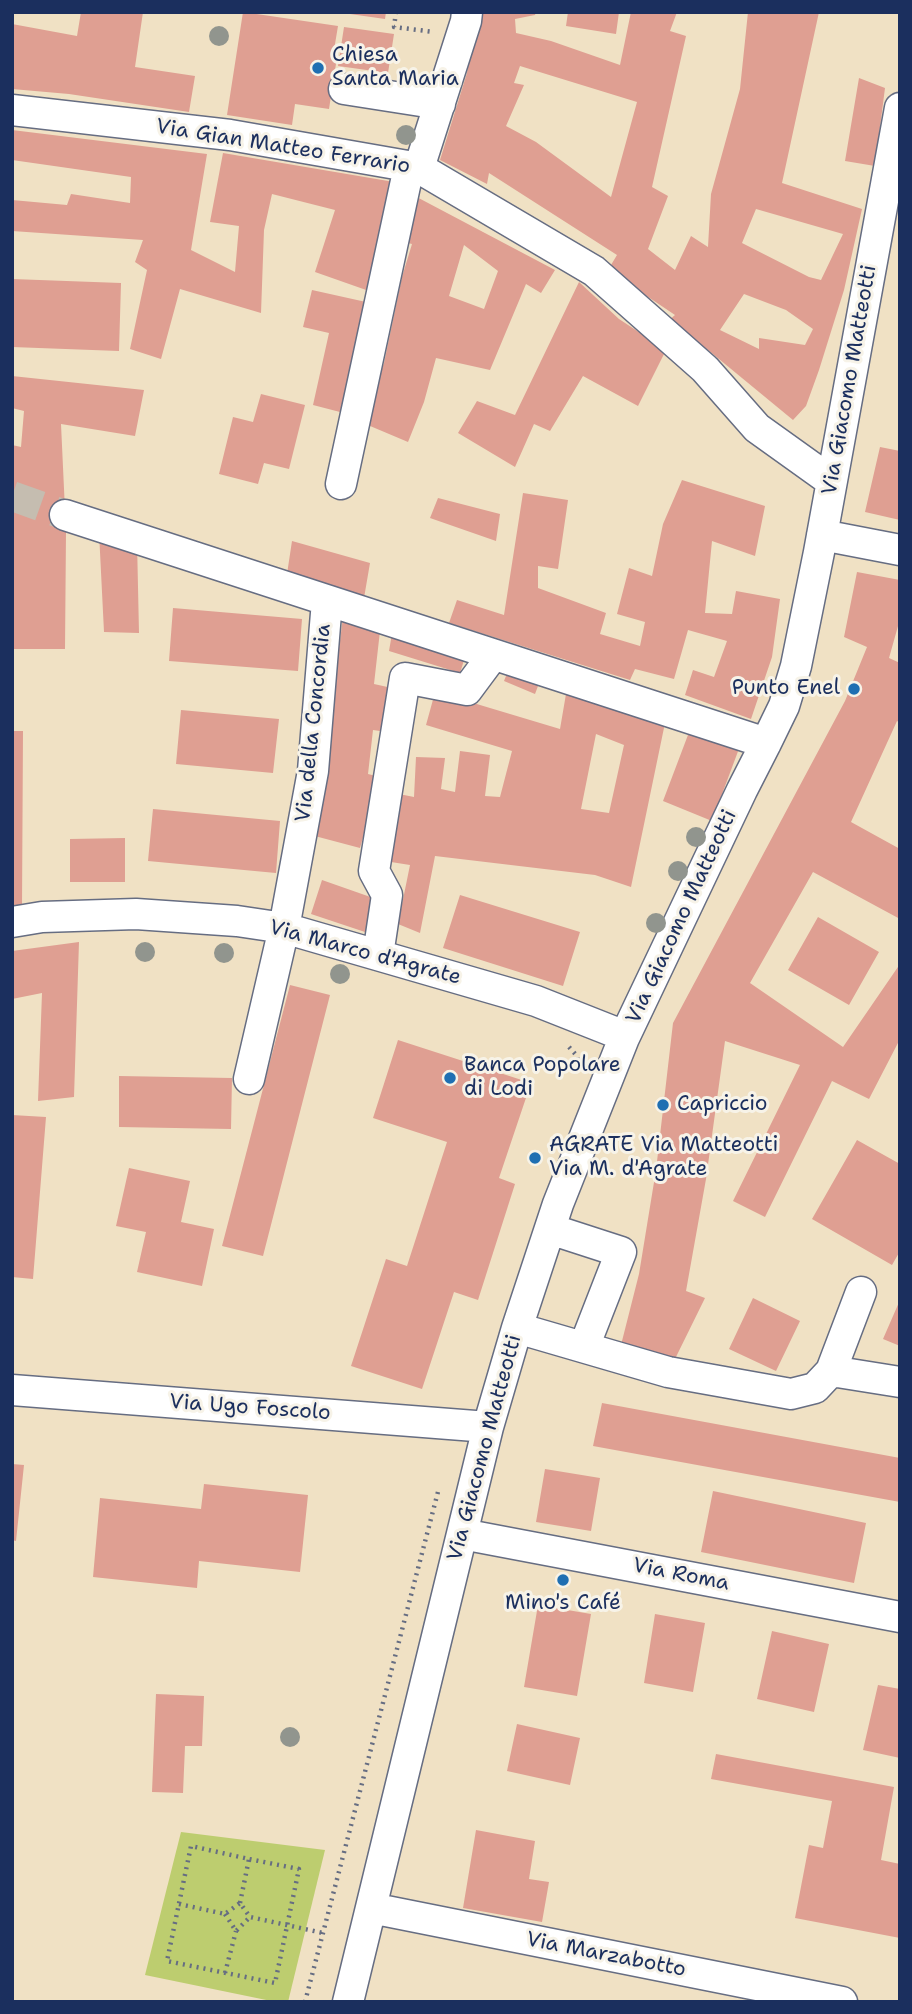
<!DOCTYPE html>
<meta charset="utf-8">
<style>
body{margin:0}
#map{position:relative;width:912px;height:2014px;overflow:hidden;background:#f0e1c4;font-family:"Shantell Sans",sans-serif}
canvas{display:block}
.frame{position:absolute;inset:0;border:14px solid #1b2f5e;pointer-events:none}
</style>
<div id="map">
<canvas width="912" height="2014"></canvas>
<div class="frame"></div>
</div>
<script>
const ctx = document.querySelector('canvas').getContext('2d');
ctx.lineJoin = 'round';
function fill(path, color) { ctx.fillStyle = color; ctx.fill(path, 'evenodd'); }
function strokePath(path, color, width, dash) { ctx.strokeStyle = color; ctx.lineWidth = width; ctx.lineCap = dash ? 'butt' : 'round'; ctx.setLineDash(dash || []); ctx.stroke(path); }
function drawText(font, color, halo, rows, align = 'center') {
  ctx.font = font + ' "Shantell Sans",sans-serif'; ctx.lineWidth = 6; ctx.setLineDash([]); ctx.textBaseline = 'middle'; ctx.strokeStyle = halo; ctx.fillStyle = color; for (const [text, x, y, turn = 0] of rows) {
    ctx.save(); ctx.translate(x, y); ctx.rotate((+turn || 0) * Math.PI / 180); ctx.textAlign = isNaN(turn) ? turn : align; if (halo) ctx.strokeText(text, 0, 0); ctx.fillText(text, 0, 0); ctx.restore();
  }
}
fill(new Path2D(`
 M181,1832l144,18 -37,152h-12l-131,-27z`), '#bdcd6f');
fill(new Path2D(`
 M81,12h62l-8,55 60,9 -6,36 -120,-18 -57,-5v-65l65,12z
 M243,12l95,14 -4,24 4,1 -9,58 -34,-5 -3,21 -65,-10z
 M350,12h36l-1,7 -35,-5z
 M475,12h61l-1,3 -20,4 1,14 35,8 69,24 11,-53h46l-7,19 16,5 -34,151 16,9 -20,53 27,21 16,-34 17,11 3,-53 29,-105 8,-77h71l-37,171 80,26 -18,81 -25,80 -13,36 -13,14 -85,-70 -42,-27 9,-8 -67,-45 9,-15 -128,-82 -2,11 -47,-24 27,-87zM520,66l117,36 -26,95 -75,-55 -30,-16 18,-41 -10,-2zM756,209l87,25 -22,46 -12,-3 -67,-34zM744,294l42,16 27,19 -8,16 -46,-7v11l-39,-19z
 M568,12h51l-3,22 -50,-8z
 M344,27l50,7 -6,39 -50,-7z
 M859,78l26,10 -10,78 -30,-5z
 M12,130l195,24 -16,96 44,22 4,-46 -29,-4 13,-69 177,30 -31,108 -54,-19 20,-62 -63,-16 -8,36 -3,83 -81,-24 -19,70 -31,-10 17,-79 -12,-8 8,-22 -131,-9v-31l55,5 4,-11 59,9 1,-26 -119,-17z
 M411,194l144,76 -14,23 -15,-9 -36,86 -54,-12 -12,44 -16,40 -45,-19 21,-60 18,-86 10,-33 -12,-3zM464,245l34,26 -14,38 -35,-13z
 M12,279l109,4 -2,68 -107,-4z
 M579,282l40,37 47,31 -28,56 -55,-30 -33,55 -16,-7 -19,43 -57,-34 19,-32 38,14z
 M312,290l54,12 -26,110 -27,-7 16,-72 -26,-6z
 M12,376l132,14 -9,46 -74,-12 5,108 -1,117h-53v-204l9,2 3,-36 -12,-3z
 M261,394l44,11 -16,64 -25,-6 -6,21 -39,-10 14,-57 20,5z
 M880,447l20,4v69l-35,-8z
 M682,480l83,26 -10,50 -43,-15 -7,72 27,1 4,-23 44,8 -8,58 -21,62 -66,-24 8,-25 21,7 13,-36 -39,-11 -14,49 -39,-10 -5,11 -181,-57 8,-23 47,15 19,-122 45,7 -10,69 -20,-3v22l68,25 -6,21 40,12 5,-24 -28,-8 12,-46 23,8 11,-52z
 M438,498l62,16 -4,27 -66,-23z
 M99,532l38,9 2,92 -35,-1z
 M292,541l78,22 -6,35 -77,-24z
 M857,572l43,8v39l-11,39 11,5v60l-3,-2 -46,101 49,27v70l-87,-47 -63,111 93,64 57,-83v75l-31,60 -37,-18 -67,136 -32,-16 67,-136 -75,-24 -19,138 -20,112 19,7 -31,63 -53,-16 18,-71 17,-104 17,-147 172,-322 22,-54 -23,-10z
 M173,608l129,11 -4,52 -129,-10z
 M343,617l38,5 -7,62 18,4 -5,44 -14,-2 -5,44 12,3 -20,71 -49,-13 24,-155z
 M393,628l73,26 -6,19 -71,-22z
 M510,666l31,12 -6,16 -31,-13z
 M566,694l36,6 63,23 -34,164 -36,-12 -160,-19 -15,77 -22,-9 12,-59 -19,-3 8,-68 15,3 2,-40 29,1 -4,31 14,3 5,-41 30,4 -5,41 15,1 12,-46 -86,-26 8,-29 36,6 90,27zM596,734l28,11 -15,68 -28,-4z
 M181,710l98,9 -6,54 -97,-9z
 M691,727l49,19 -28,75 -49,-20z
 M12,731h11l-1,176h-10z
 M153,809l127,12 -4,52 -128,-12z
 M125,838v44h-55v-43z
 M322,880l57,20 -11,33 -57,-19z
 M460,895l120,37 -17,54 -120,-38z
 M818,917l61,35 -30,53 -61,-35z
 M79,942l-5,155 -36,4 4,-108 -30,6v-48z
 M290,985l40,10 -67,261 -41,-10z
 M398,1040l133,43 -32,95 16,6 -37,116 -24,-8 -32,97 -71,-23 35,-107 21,7 40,-124 -74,-24z
 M119,1076l113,2 -1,51 -112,-2z
 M12,1115l34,2 -13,162 -21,-2z
 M857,1140l43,24v87l-8,14 -80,-46z
 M129,1168l61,13 -9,41 33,7 -12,57 -65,-14 9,-40 -30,-6z
 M753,1298l47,23 -24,50 -47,-22z
 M900,1300v46l-17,-7z
 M602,1403l298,55v44l-307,-56z
 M12,1464l12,1 -8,76 -4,-1z
 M545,1469l55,9 -9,53 -55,-9z
 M204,1484l104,11 -8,77 -101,-11 -2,27 -104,-11 7,-79 101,11z
 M713,1491l153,32 -12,60 -153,-31z
 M538,1605l53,9 -14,82 -53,-9z
 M655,1614l50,9 -12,69 -49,-9z
 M772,1631l57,13 -15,68 -57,-13z
 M878,1685l22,4v69l-37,-8z
 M156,1694l48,2 -2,50h-17l-2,47 -31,-1z
 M517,1724l63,14 -10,47 -63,-14z
 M716,1754l178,33 -13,73 19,4v74l-105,-20 14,-73 14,3 9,-47 -121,-22z
 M476,1830l59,11 -6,38 20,3 -7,40 -79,-14z`), '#df9f92');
strokePath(new Path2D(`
 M12,496l53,19`), '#c5bdb0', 30, [30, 15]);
const minor = new Path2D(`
 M344,89l96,15
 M12,110l218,25 189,33 175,103 111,98 52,59 74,53
 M419,168l47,-147 1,-9
 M341,484l68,-317
 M65,515l701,228
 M822,535l78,15
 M12,922l30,-5 94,-3 101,7 47,7 252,73 76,30 12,7
 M378,955l9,-60 -13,-24 31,-193 62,12 26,-35
 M249,1079l35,-151 29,-157 14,-170
 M550,1229l71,23 -37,95
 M517,1328l151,44 123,22 24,-6 16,-17 30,-79
 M831,1371l69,11
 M12,1390l476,37
 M462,1534l438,83
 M371,1908l471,94
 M348,2002l140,-575 29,-99 41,-124 66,-166 118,-248 24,-47 18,-37 12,-40 23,-114 81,-444`);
strokePath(minor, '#666d82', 33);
strokePath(new Path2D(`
 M396,12l-2,15 40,5
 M569,1047l9,10 -1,12
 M240,1903l9,-44 -58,-13 -24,115 108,22 24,-114 -50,-10
 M179,1904l46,10 15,-11 10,14 73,16
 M225,1914l11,17 14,-14
 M225,1973l11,-42
 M305,2002l134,-514`), '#666d82', 4.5, [2, 5]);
strokePath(minor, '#fff', 30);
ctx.fillStyle = '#91958e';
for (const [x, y] of [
 [219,36],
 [406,135],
 [696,837],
 [678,871],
 [656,923],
 [145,952],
 [224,953],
 [340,974],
 [290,1737]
]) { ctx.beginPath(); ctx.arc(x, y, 10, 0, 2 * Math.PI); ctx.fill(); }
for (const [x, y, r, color] of [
 [318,68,7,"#1f6fb2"],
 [854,689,7,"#1f6fb2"],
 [450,1078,7,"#1f6fb2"],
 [663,1105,7,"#1f6fb2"],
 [535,1158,7,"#1f6fb2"],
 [563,1580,7,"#1f6fb2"]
]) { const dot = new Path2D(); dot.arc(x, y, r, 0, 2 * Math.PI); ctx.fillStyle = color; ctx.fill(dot); strokePath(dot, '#f7f3e8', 2.5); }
drawText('21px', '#1b2f5e', '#f7f3e8', [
 ["Chiesa",332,56],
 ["Santa Maria",332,80],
 ["Punto Enel",840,689,"right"],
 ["Banca Popolare",464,1066],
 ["di Lodi",464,1090],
 ["Capriccio",677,1105],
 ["AGRATE Via Matteotti",549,1146],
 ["Via M. d'Agrate",549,1170],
 ["Mino's Café",563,1604,"center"]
], 'left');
drawText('21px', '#1b2f5e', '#f7f3e8', [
 ["Via Gian Matteo Ferrario",283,147,9],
 ["Via Giacomo Matteotti",850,380,-80],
 ["Via della Concordia",314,723,-84],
 ["Via Giacomo Matteotti",682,917,-65],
 ["Via Marco d'Agrate",365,953,15],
 ["Via Ugo Foscolo",250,1408,4],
 ["Via Giacomo Matteotti",485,1448,-75],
 ["Via Roma",681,1575,11],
 ["Via Marzabotto",606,1955,11]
]);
</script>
